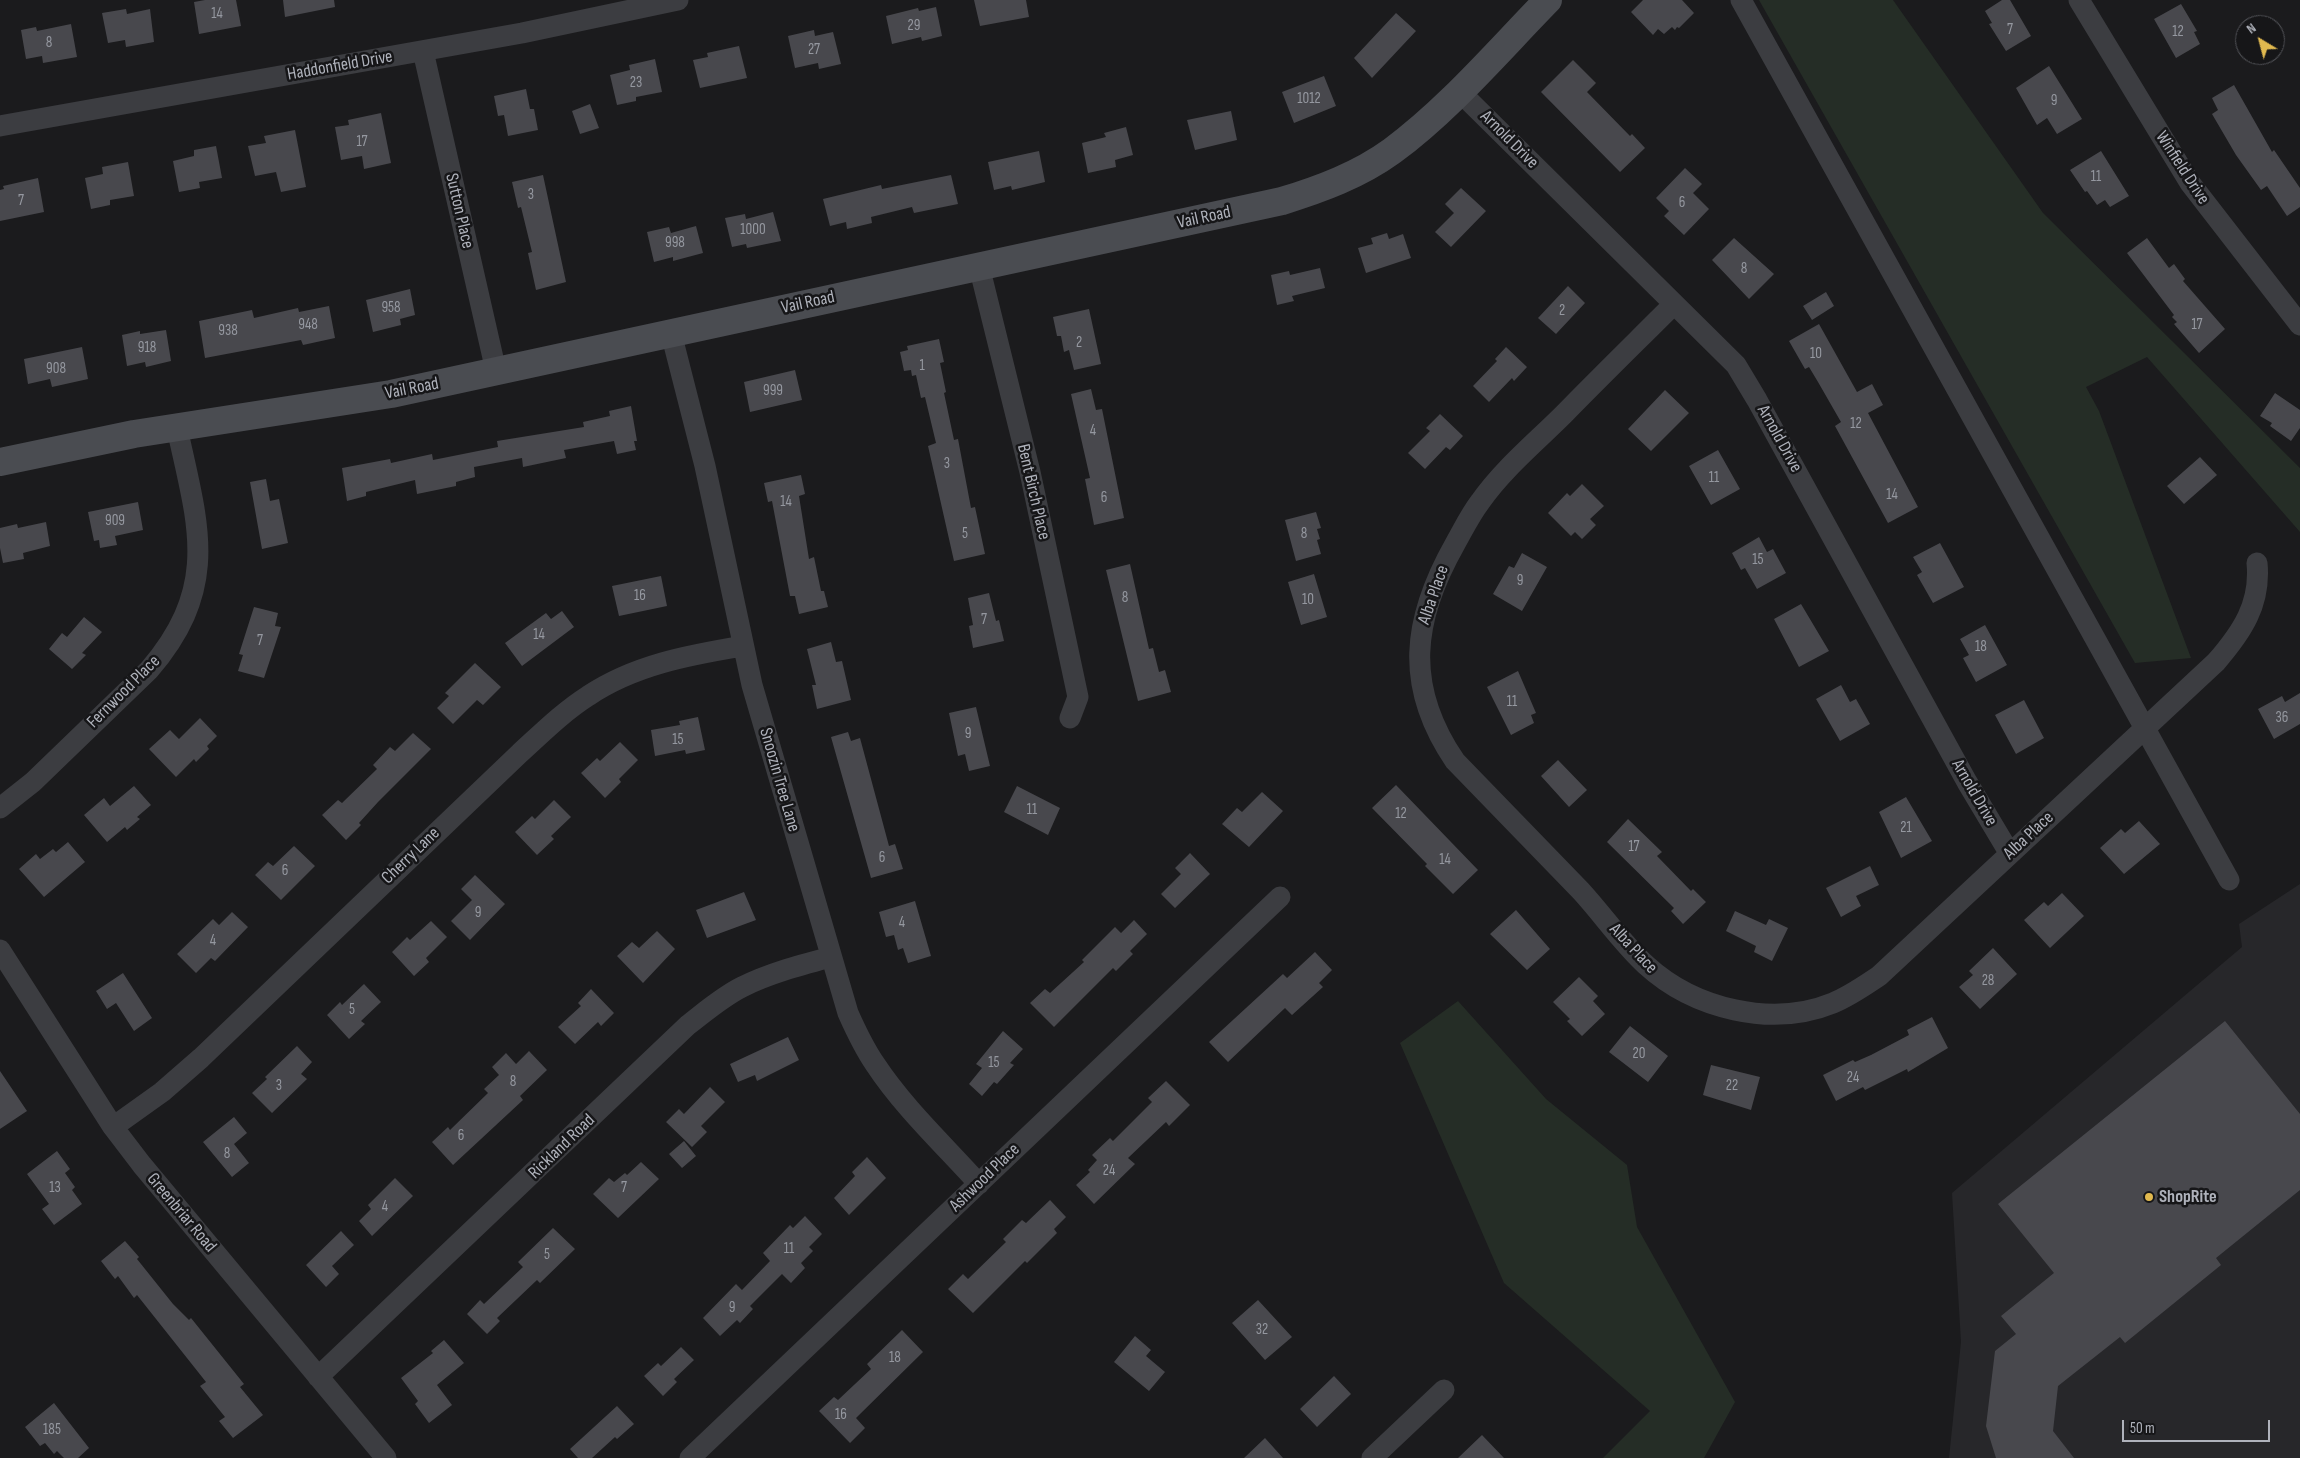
<!DOCTYPE html>
<style>
body{margin:0}
#map{position:relative;width:2300px;height:1458px;overflow:hidden;background:#1b1b1d;font-family:"Sofia Sans Condensed",sans-serif}
canvas{display:block}
.north{position:absolute;left:2235px;top:15px;width:50px;height:50px;box-sizing:border-box;background:#161618;border:1px solid #535459;border-radius:50%;rotate:323deg;font-size:14px;font-weight:700;line-height:20px;text-align:center;color:#afb2bb}
.north::after{content:'';display:block;margin:auto;width:18px;height:22px;background:#e1b94f;clip-path:polygon(50% 0,100% 100%,50% 72%,0 100%)}
.scale{position:absolute;left:2122px;top:1420px;width:148px;height:22px;box-sizing:border-box;border:2px solid #afb2bb;border-top:0;padding-left:6px;font-size:15px;line-height:18px;white-space:nowrap;color:#afb2bb;-webkit-text-stroke:4px #161618;paint-order:stroke}
</style>
<div id="map">
<canvas width="2300" height="1458"></canvas>
<div class="north">N</div>
<div class="scale">50 m</div>
</div>
<script>
const ctx = document.querySelector('canvas').getContext('2d');
ctx.lineJoin = 'round';
function fill(path, color) { ctx.fillStyle = color; ctx.fill(path, 'evenodd'); }
function strokePath(path, color, width, dash) { ctx.strokeStyle = color; ctx.lineWidth = width; ctx.lineCap = dash ? 'butt' : 'round'; ctx.setLineDash(dash || []); ctx.stroke(path); }
function drawText(font, color, halo, rows, align = 'center') {
  ctx.font = font + ' "Sofia Sans Condensed",sans-serif'; ctx.lineWidth = 5; ctx.setLineDash([]); ctx.textBaseline = 'middle'; ctx.strokeStyle = halo; ctx.fillStyle = color; for (const [text, x, y, turn = 0] of rows) {
    ctx.save(); ctx.translate(x, y); ctx.rotate((+turn || 0) * Math.PI / 180); ctx.textAlign = isNaN(turn) ? turn : align; if (halo) ctx.strokeText(text, 0, 0); ctx.fillText(text, 0, 0); ctx.restore();
  }
}
fill(new Path2D(`
 M2300,884v574h-351l12,-116 -9,-149 290,-246 -3,-23z`), '#27272a');
fill(new Path2D(`
 M1759,0h134l150,213 257,255v64l-153,-175 -61,30 13,24 92,247 -56,5z
 M1458,1001l88,98 81,66 10,62 98,175 -31,56h-101l47,-47 -146,-128 -104,-240z`), '#252d26');
fill(new Path2D(`
 M205,0h31l5,26 -42,8 -5,-32z
 M283,0h51l1,7 -50,10z
 M974,0h52l3,17 -49,9z
 M1643,0h39l12,13 -15,15 -2,-1 -2,3 -3,-3 -8,7 -6,-5 -5,6 -22,-23z
 M2002,0h8l21,36 -25,15 -17,-27 3,-1 -7,-12z
 M2181,4l16,27 -3,1 6,12 -24,14 -22,-39z
 M936,7l6,29 -20,5 -1,-4 -29,7 -6,-28 32,-8 1,3z
 M126,9l1,5 23,-5 4,33 -28,5 -1,-7 -17,3 -6,-30z
 M1396,13l20,18 -44,47 -18,-20z
 M71,24l6,33 -34,6 -1,-7 -16,3 -5,-29 15,-3 1,4z
 M814,30l1,6 18,-4 8,32 -22,5 -1,-6 -23,5 -7,-32z
 M739,46l8,32 -47,10 -7,-28 15,-3 -1,-4z
 M655,59l7,33 -26,5v4l-19,4 -7,-30 20,-5 -1,-5z
 M1573,60l23,23 -9,9 43,44 2,-2 13,14 -25,24 -79,-80z
 M2049,66l33,53 -25,15 -10,-16 -10,7 -21,-37z
 M1324,76l12,30 -42,17 -12,-31z
 M2234,85l38,67 2,-2 26,38v19l-13,9 -20,-30 -6,4 -25,-35 -24,-41 6,-4 -6,-12z
 M526,89l4,20h4l4,21 -30,6 -4,-21 -6,1 -4,-20z
 M590,104l9,24 -19,6 -8,-23z
 M1231,111l6,29 -42,10 -8,-30z
 M381,113l10,50 -27,6 -2,-13 -21,4 -6,-33 14,-2 -1,-5z
 M1126,127l7,28 -18,5 1,7 -28,6 -6,-30 24,-6 -2,-4z
 M295,130l11,57 -25,5 -5,-20 -21,4 -7,-30 18,-3 -2,-7z
 M216,146l6,32 -23,4 1,6 -21,4 -6,-31 21,-5v-6z
 M1039,151l6,31 -33,8 -1,-4 -17,4 -6,-28z
 M2101,151l28,45 -19,11 -5,-7 -8,5 -10,-14 -2,1 -15,-22z
 M128,162l6,34 -24,4v5l-19,4 -6,-31 18,-4 -1,-7z
 M1685,168l17,16 -9,9 16,16 -25,26 -20,-19 5,-5 -13,-13z
 M543,175l23,107 -30,8 -8,-37 4,-1 -11,-45 -3,1 -6,-26z
 M951,175l7,29 -44,9 -2,-6 -41,10 1,6 -25,6 -1,-7 -16,4 -7,-27 58,-14 1,4z
 M38,178l6,34 -44,9v-31l4,-1 -1,-3z
 M1461,188l25,23 -35,36 -16,-15 19,-19 -9,-9z
 M773,212l8,29 -34,7 -1,-4 -14,3 -7,-29 20,-4 1,5z
 M696,226l7,27 -30,8v-4l-19,5 -7,-30 22,-5 2,6z
 M1387,233l2,6 14,-5 8,24 -45,15 -8,-25 15,-4 -2,-6z
 M1734,238l40,36 -25,25 -37,-39z
 M2147,238l22,30 5,-4 11,15 -2,2 42,48 -26,24 -25,-29 3,-2 -5,-5 2,-2 -47,-62z
 M1320,268l5,20 -33,8 2,5 -17,4 -6,-30 18,-4 1,4z
 M1568,286l17,17 -29,31 -18,-16z
 M410,289l5,26 -15,4 1,6 -28,7 -7,-32z
 M1826,292l8,14 -22,14 -9,-14z
 M329,306l6,32 -32,7 -2,-5 -96,18 -6,-37 53,-11 2,8 44,-10 1,4z
 M1089,309l12,55 -27,6 -5,-20 -5,2 -3,-16h-4l-4,-19z
 M1819,324l38,68 15,-8 11,21 -15,8 50,94 -30,16 -53,-97 6,-4 -23,-40 -9,-15 -4,2 -16,-28z
 M166,330l5,31 -25,6 -1,-5 -18,4 -5,-31 18,-4v3z
 M939,339l5,23 -4,1 6,29 -2,1 10,47 4,-1 13,69 4,-1 10,47 -31,7 -26,-115 8,-3 -11,-46 -4,1 -5,-23 -4,1 -1,-6 -7,1 -4,-19 8,-2 -1,-4z
 M82,347l6,32 -36,8 -2,-8 -22,5 -4,-25z
 M1506,347l21,20 -13,14 -2,-3 -23,24 -16,-16 24,-25 -2,-2z
 M795,370l7,30 -52,12 -6,-30z
 M1091,389l5,21 6,-1 22,109 -30,7 -9,-46 5,-1 -19,-84z
 M1665,390l24,23 -38,38 -23,-22z
 M2275,393l25,17v18l-9,13 -21,-15 2,-3 -12,-7z
 M631,406l6,35h-3l2,9 -19,4 -3,-13 -50,9 2,8 -43,9 -1,-9 -48,9 1,10 -19,5v4l-39,8 -2,-14 -49,12v4l-19,5 -5,-33 48,-9 1,4 41,-9 1,6 65,-13 -1,-6 87,-14 -1,-5 27,-6 -1,-5z
 M1440,414l23,22 -13,14 -4,-3 -21,22 -17,-16 22,-22 -4,-3z
 M1718,450l22,39 -29,16 -22,-39z
 M2200,457l17,18 -33,29 -17,-18z
 M801,475l4,19 -6,2 10,63 5,-2 7,34h3l4,16 -29,7 -4,-18h-5l-18,-95 -4,1 -4,-19z
 M266,479l4,22 9,-2 9,44 -26,6 -12,-67z
 M1582,484l22,22 -14,13 6,6 -14,14 -7,-7 -4,4 -23,-23 19,-20 3,3z
 M138,502l5,28 -28,6 2,9 -17,3 -1,-8 -5,1 -6,-29z
 M1316,512l5,16 -4,1 3,10 -3,1 4,14 -25,7 -11,-41z
 M46,522l4,24 -27,7 1,6 -21,4 -3,-15v-20l17,-4 1,4z
 M1759,537l8,15 6,-3 13,24 -29,16 -12,-21 -4,2 -9,-17z
 M1940,543l24,44 -31,16 -16,-28 5,-3 -9,-15z
 M1522,553l25,14 -25,44 -29,-17 16,-28 5,2z
 M1130,564l19,85 4,-1 6,24 6,-2 6,22 -33,9 -32,-131z
 M1314,574l13,43 -26,8 -13,-43z
 M661,576l6,30 -48,10 -7,-30z
 M989,593l7,28 3,-1 5,21 -31,7 -4,-22 4,-1 -5,-27z
 M1801,604l28,47 -30,16 -25,-48z
 M254,607l24,6 -3,13 6,1 -17,51 -26,-7 5,-16 -4,-1z
 M562,611l12,16 -52,39 -17,-23 41,-30 5,6z
 M84,617l18,15 -20,21 4,2 -14,14 -23,-20 13,-16 5,4z
 M1985,625l22,40 -31,17 -13,-24 6,-3 -9,-16z
 M831,642l5,20 6,-1 9,39 -34,9 -5,-24h4l-9,-36z
 M475,663l26,24 -18,18 -6,-5 -24,24 -16,-16 12,-12 -4,-3z
 M1518,671l18,42 -5,2 3,8 -23,12 -24,-48z
 M1841,685l9,17 6,-3 14,25 -30,17 -24,-42z
 M2300,693v31l-26,15 -16,-30 24,-13 3,6z
 M2024,700l20,38 -28,16 -21,-39z
 M976,707l14,59 -21,5 -4,-17 -7,2 -9,-43z
 M698,717l7,33 -19,4 -1,-4 -30,6 -4,-26 29,-5 -1,-4z
 M200,718l17,18 -10,10 2,3 -13,13 -2,-3 -18,18 -27,-28 21,-19 9,9z
 M848,732l3,9 9,-3 29,108 6,-2 8,25 -32,9 -40,-141z
 M413,733l18,16 -53,53 -19,21 2,2 -15,15 -24,-25 16,-15 4,3 35,-34 -4,-4 17,-18 5,4z
 M620,742l18,18 -19,19 2,3 -16,16 -24,-25 16,-15 3,3z
 M1558,760l29,30 -18,17 -28,-31z
 M1396,785l82,85 -25,24 -28,-28 2,-2 -55,-56z
 M134,786l17,19 -14,12 3,2 -13,11 -2,-3 -18,15 -23,-27 20,-17 6,8z
 M1017,786l43,22 -12,27 -44,-23z
 M1262,792l21,19 -34,36 -27,-23 15,-16 5,4z
 M1906,797l26,44 -31,17 -22,-46z
 M554,800l17,17 -20,19 3,3 -17,16 -22,-23 17,-16 3,3z
 M1628,819l34,33 -5,4 34,35 2,-2 13,13 -23,22 -12,-13 3,-3 -67,-66z
 M2139,821l21,23 -36,30 -24,-26 21,-19 4,4z
 M68,842l17,20 -41,35 -25,-28 17,-15 4,5 13,-10 3,3z
 M294,846l21,20 -34,34 -26,-25 13,-13 5,4z
 M1190,853l20,21 -35,34 -14,-14 20,-20 -6,-6z
 M1870,866l9,19 -23,11 5,10 -20,11 -15,-29z
 M475,875l30,29 -35,36 -19,-19 21,-21 -11,-11z
 M744,892l12,28 -49,18 -11,-28z
 M2062,893l22,23 -34,32 -26,-28 20,-18 4,4z
 M915,901l16,55 -23,7 -5,-15 -5,2 -4,-15 -8,2 -7,-25z
 M1516,910l34,39 -23,21 -37,-36z
 M1735,911l31,14 3,-6 19,9 -16,33 -18,-9 2,-6 -30,-15z
 M232,912l16,15 -33,34 -4,-3 -15,15 -19,-19 36,-35 6,6z
 M1134,920l13,14 -17,17 3,3 -17,17 -3,-3 -59,59 -24,-24 15,-14 5,4 34,-31 -2,-2 33,-33 6,6z
 M431,921l16,16 -21,21 3,4 -15,14 -22,-24 15,-15 3,3z
 M657,931l18,18 -32,34 -26,-27 15,-14 7,6z
 M1993,948l24,26 -37,35 -21,-22 14,-12 -4,-4z
 M1315,952l17,18 -13,13 4,4 -31,28 -7,-7 -57,54 -19,-20 74,-68 4,4z
 M123,973l29,45 -18,13 -18,-28 -9,6 -11,-18z
 M1579,977l19,19 -5,5 12,13 -23,22 -15,-15 3,-2 -17,-17z
 M364,984l17,18 -20,19 4,3 -16,15 -22,-24 13,-13 2,3z
 M591,989l23,24 -13,13 -3,-4 -23,22 -17,-17 23,-21 -3,-3z
 M1932,1017l16,31 -40,24 -1,-3 -42,21 -2,-3 -27,14 -13,-26 30,-15 2,2 16,-7 38,-20 -2,-5z
 M2225,1021l75,93v76l-84,68 5,7 -96,78 -5,-6 -62,49 -5,45 21,27h-78l-10,-32 9,-75 21,-17 -15,-18 53,-43 -56,-69z
 M1630,1026l38,30 -20,26 -39,-30z
 M1003,1031l20,18 -13,14 4,2 -17,19 -3,-2 -12,14 -13,-12 13,-16 -6,-4z
 M788,1037l11,23 -42,21 -2,-6 -17,7 -8,-18z
 M297,1046l15,16 -11,12 6,5 -35,34 -20,-20 15,-14 -2,-2z
 M529,1051l18,19 -27,26 3,4 -70,65 -21,-23 16,-15 2,3 38,-37 -4,-4 15,-14 -7,-8 14,-14 10,11z
 M1711,1065l49,12 -9,33 -48,-15z
 M0,1071l27,40 -27,18z
 M1166,1081l24,24 -21,21 -3,-4 -38,36 7,6 -41,40 -18,-19 14,-13 -2,-2 9,-10 -5,-5 18,-17 3,3 39,-39 -4,-4z
 M710,1087l15,15 -24,24 6,6 -15,15 -26,-25 13,-13 5,5z
 M234,1117l13,16 -13,11 15,19 -17,14 -29,-35z
 M684,1141l12,15 -14,12 -13,-14z
 M57,1151l13,18 -5,4 10,14 -3,3 10,14 -28,21 -12,-16 7,-5 -22,-30z
 M867,1157l19,21 -37,37 -15,-17 21,-22 -3,-4z
 M641,1162l18,17 -41,39 -25,-24 16,-16 5,4 11,-9 2,2z
 M395,1178l18,18 -41,40 -13,-15 12,-12 -3,-4z
 M1050,1200l16,17 -12,12 3,4 -30,30 -2,-2 -52,52 -25,-24 15,-15 5,5 38,-37 -3,-3 19,-19 4,3z
 M805,1216l17,18 -13,13 4,4 -12,12 4,5 -14,15 -9,-9 -32,32 3,3 -13,14 -3,-3 -17,16 -17,-18 33,-34 6,6 28,-29 -7,-8 27,-28 3,3z
 M553,1228l22,21 -35,34 -3,-3 -40,38 3,3 -13,13 -20,-20 13,-14 4,4 39,-37 -5,-5z
 M341,1231l13,14 -22,21 7,8 -13,13 -20,-22z
 M125,1241l14,16 -2,2 36,45 16,16 2,-2 53,66 -4,3 23,28 -30,23 -14,-17 6,-4 -25,-31 6,-4 -69,-87 -3,3 -16,-22 -3,3 -14,-18z
 M1258,1300l34,37 -27,23 -33,-37z
 M902,1330l21,22 -67,66 9,10 -15,15 -31,-32 15,-14 4,3 33,-31 -4,-5z
 M1135,1336l16,14 -5,6 19,16 -16,19 -35,-29z
 M444,1340l20,23 -27,22 15,20 -23,18 -14,-19 3,-3 -17,-23 32,-25 -2,-2z
 M681,1347l13,13 -20,19 3,3 -14,14 -19,-20 14,-13 3,3z
 M1334,1376l17,18 -34,33 -17,-18z
 M54,1403l35,45 -11,10h-14l-7,-7 -3,3 -9,-11 -5,3 -15,-19z
 M617,1406l17,18 -17,15 -2,-2 -23,21h-14l-8,-9z
 M1482,1435l22,23h-46z
 M1265,1438l18,20h-39z`), '#48484d');
strokePath(new Path2D(`
 M1741,0l488,880
 M2079,0l111,183 110,142
 M423,51l73,320
 M1459,91l277,274 21,35 210,382 43,72
 M0,126l522,-93 156,-33
 M979,266l51,206 48,225 -8,21
 M1674,304c-37,37 -74,73 -110,110 -28,28 -61,55 -84,88 -10,13 -17,28 -25,42 -43,76 -51,142 0,217 42,43 84,87 126,130 22,24 41,52 65,74 48,44 126,63 187,38 17,-7 31,-17 46,-27l337,-314c26,-30 45,-58 41,-99
 M671,333l34,133 47,219 96,328c8,18 16,35 27,51 29,44 69,81 104,120
 M0,808l33,-26 116,-112c72,-84 49,-145 28,-242
 M0,950l113,177 29,38 244,293
 M113,1127l49,-35 39,-34 319,-305c22,-20 43,-41 68,-57 46,-31 101,-41 155,-50
 M318,1377l370,-352c17,-13 34,-28 54,-38 28,-14 59,-22 89,-30
 M690,1458l590,-561
 M1372,1458l72,-68`), '#3c3d41', 21);
strokePath(new Path2D(`
 M0,462l134,-28 257,-40 891,-193c39,-12 77,-26 110,-50 57,-42 107,-101 156,-151`), '#4a4c51', 28);
for (const [x, y, r, color] of [
 [2149,1197,5,"#e1b94f"]
]) { const dot = new Path2D(); dot.arc(x, y, r, 0, 2 * Math.PI); ctx.fillStyle = color; ctx.fill(dot); strokePath(dot, '#161618', 2); }
drawText('15px', '#9598a0', null, [
 ["14",217,14],
 ["29",914,26],
 ["7",2010,30],
 ["12",2178,32],
 ["8",49,43],
 ["27",814,50],
 ["23",636,83],
 ["1012",1309,99],
 ["9",2054,101],
 ["17",362,142],
 ["11",2096,177],
 ["3",531,195],
 ["7",21,201],
 ["6",1682,203],
 ["1000",753,230],
 ["998",675,243],
 ["8",1744,269],
 ["958",391,308],
 ["2",1562,311],
 ["948",308,325],
 ["17",2197,325],
 ["938",228,331],
 ["2",1079,343],
 ["918",147,348],
 ["10",1816,354],
 ["1",922,366],
 ["908",56,369],
 ["999",773,391],
 ["12",1856,424],
 ["4",1093,431],
 ["3",947,464],
 ["11",1714,478],
 ["14",1892,495],
 ["6",1104,498],
 ["14",786,502],
 ["909",115,521],
 ["5",965,534],
 ["8",1304,534],
 ["15",1758,560],
 ["9",1520,581],
 ["16",640,596],
 ["8",1125,598],
 ["10",1308,600],
 ["7",984,620],
 ["14",539,635],
 ["7",260,641],
 ["18",1981,647],
 ["11",1512,702],
 ["36",2282,718],
 ["9",968,734],
 ["15",678,740],
 ["11",1032,810],
 ["12",1401,814],
 ["21",1906,828],
 ["17",1634,847],
 ["6",882,858],
 ["14",1445,860],
 ["6",285,871],
 ["9",478,913],
 ["4",902,923],
 ["4",213,941],
 ["28",1988,981],
 ["5",352,1010],
 ["20",1639,1054],
 ["15",994,1063],
 ["24",1853,1078],
 ["8",513,1082],
 ["3",279,1086],
 ["22",1732,1086],
 ["6",461,1136],
 ["8",227,1154],
 ["24",1109,1171],
 ["13",55,1188],
 ["7",624,1188],
 ["4",385,1207],
 ["11",789,1249],
 ["5",547,1255],
 ["9",732,1308],
 ["32",1262,1330],
 ["18",895,1358],
 ["16",841,1415],
 ["185",52,1430]
]);
drawText('18px', '#afb2bb', '#161618', [
 ["Haddonfield Drive",340,66,-10],
 ["Arnold Drive",1509,140,45],
 ["Winfield Drive",2182,168,57],
 ["Sutton Place",459,211,77],
 ["Vail Road",1204,218,-12],
 ["Vail Road",808,303,-12],
 ["Vail Road",412,389,-11],
 ["Arnold Drive",1779,439,61],
 ["Bent Birch Place",1033,492,77],
 ["Alba Place",1434,595,-71],
 ["Fernwood Place",124,692,-45],
 ["Snoozin Tree Lane",779,780,74],
 ["Arnold Drive",1974,793,60],
 ["Alba Place",2029,836,-43],
 ["Cherry Lane",411,856,-44],
 ["Alba Place",1633,949,47],
 ["Rickland Road",562,1147,-44],
 ["Ashwood Place",985,1178,-44],
 ["Greenbriar Road",181,1213,50]
]);
drawText('bold 18px', '#afb2bb', '#161618', [
 ["ShopRite",2159,1197]
], 'left');
</script>
